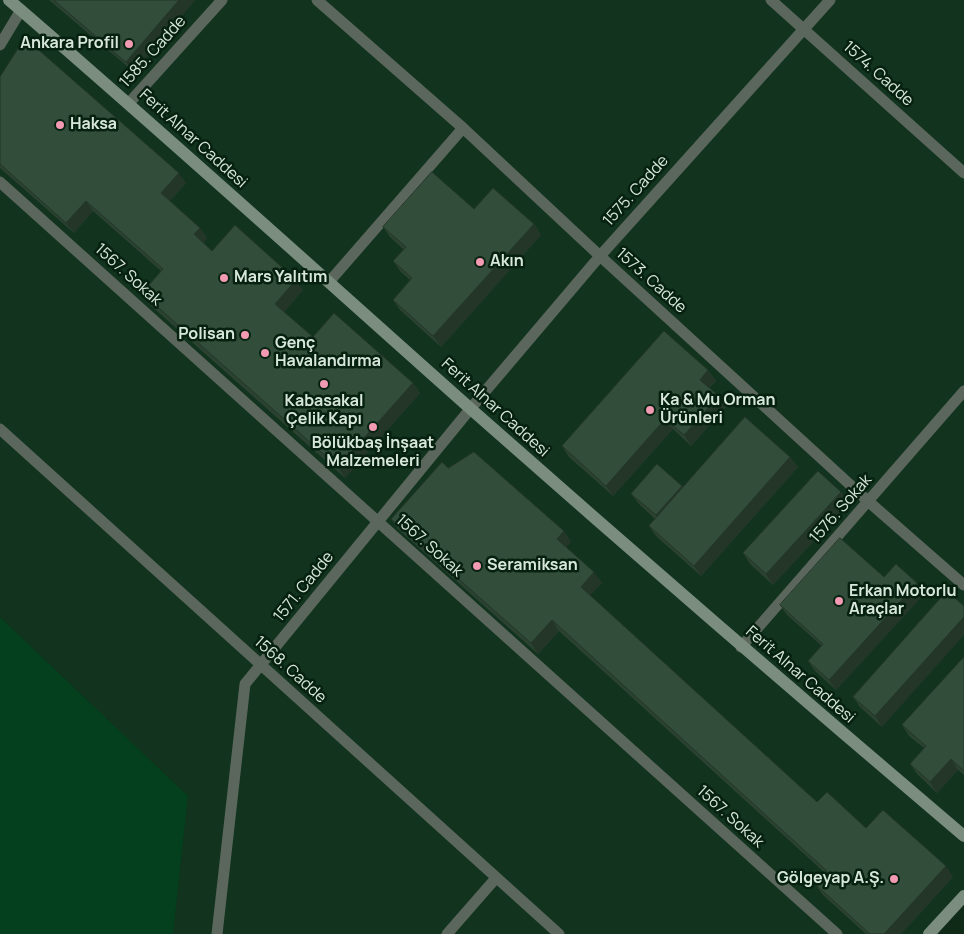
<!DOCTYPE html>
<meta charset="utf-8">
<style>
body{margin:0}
canvas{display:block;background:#102a18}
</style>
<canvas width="964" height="934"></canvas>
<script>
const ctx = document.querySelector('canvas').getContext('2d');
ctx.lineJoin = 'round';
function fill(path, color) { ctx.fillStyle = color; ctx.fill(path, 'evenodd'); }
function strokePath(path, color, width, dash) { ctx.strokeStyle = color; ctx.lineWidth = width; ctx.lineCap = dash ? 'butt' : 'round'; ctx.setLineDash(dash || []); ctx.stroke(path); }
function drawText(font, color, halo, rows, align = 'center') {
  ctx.font = font + ' Manrope,sans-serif'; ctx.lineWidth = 5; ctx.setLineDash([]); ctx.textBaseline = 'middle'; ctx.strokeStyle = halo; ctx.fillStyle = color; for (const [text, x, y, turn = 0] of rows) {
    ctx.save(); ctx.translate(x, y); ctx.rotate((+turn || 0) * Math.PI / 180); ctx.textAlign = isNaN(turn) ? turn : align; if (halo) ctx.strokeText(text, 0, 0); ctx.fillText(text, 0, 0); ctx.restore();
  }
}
fill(new Path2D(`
 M0,0h964v896l-35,38h-756l15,-138 -188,-179z`), '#12331d');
fill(new Path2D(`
 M0,617l188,179 -15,138h-173z`), '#04401e');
strokePath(new Path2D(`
 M317,0l146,128 137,128 269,246 95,83
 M771,0l193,173
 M0,45l21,-35
 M129,103l93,-103
 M0,182l837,752
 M329,282l134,-154
 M0,429l559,505
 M741,647l223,-256
 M217,934l28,-250 226,-276 129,-152 230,-256
 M447,934l49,-56`), '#5b675d', 11);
strokePath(new Path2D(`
 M9,0c156,134 309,273 463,410 163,144 327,286 492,426
 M929,934l35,-38`), '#7a8d7e', 12);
fill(new Path2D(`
 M49,0h146l-61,72z
 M0,77l186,106 -16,18 30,27 7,10 -4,5 9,8 91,39 -19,22 29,25 100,46 7,10 -75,85 -196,-174 -7,-11 19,-22 -68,-60 -19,22 -74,-65z
 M474,209l60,15 7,11 -100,112 -41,-37 -7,-10 17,-20 -9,-8 -8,-11 11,-11 -14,-13 -7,-10z
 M708,370l8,11 -7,7 10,8 7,11 -35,39 -18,-17 -60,67 -44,-39 -7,-11z
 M790,457l8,10 -97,109 -45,-40 -7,-10 6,-7 -16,-15 -8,-10 51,-8 1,1z
 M448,468l116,63 7,11 -5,5 36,36 -12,12 227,207 49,26 87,49 -52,57h-35l-43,-39 -8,-11 10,-11 -266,-242 -21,23 -140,-125 -7,-10z
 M841,492l8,11 -76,82 -23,-21 -7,-11z
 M884,577l40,17 -88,96 -21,-19 -7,-10 14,-15 -35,-31 -7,-10z
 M964,606l-82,121 -22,-20 -7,-10z
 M964,657v118l-6,-5 -21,23 -20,-19 -7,-10 14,-16 -15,-12 -7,-11z`), '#2b4231');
fill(new Path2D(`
 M179,0h16l-61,72 -8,-10z
 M179,173l7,10 -18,20 -7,-10z
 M86,201l7,10 -19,22 -8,-10z
 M534,224l7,11 -100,112 -8,-11z
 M200,228l7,10 -5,7 -8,-11z
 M296,280l7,10 -21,24 -7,-10z
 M708,370l8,11 -9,9 -7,-10z
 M413,383l7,10 -75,85 -7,-11z
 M719,396l7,11 -35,39 -7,-11z
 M665,419l8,10 -60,67 -7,-10z
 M790,457l8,10 -97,109 -7,-10z
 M682,486l7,11 -26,29 -7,-11z
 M841,492l8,11 -76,82 -7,-11z
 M564,531l7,11 -7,8 -7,-11z
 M594,572l8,11 -14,15 -7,-11z
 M917,583l7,11 -88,96 -7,-10z
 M964,617v18l-82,92 -7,-11z
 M552,620l7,11 -21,23 -7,-11z
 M951,759l7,11 -21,23 -7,-11z
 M946,866l7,11 -52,57h-17z`), '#233628');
const building = new Path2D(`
 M54,0h125l-53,62z
 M25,38l154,135 -18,20 39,35 -6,6 18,17 23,-26 61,55 -21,24 38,33 21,-24 79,70 -75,84 -196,-174 21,-24 -77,-68 -20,22 -66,-59v-87z
 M432,172l42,37 19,-21 41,36 -101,112 -40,-36 19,-22 -19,-17 13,-14 -23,-20z
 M664,331l44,39 -8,10 19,16 -35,39 -19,-16 -59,67 -44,-40z
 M745,417l45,40 -96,109 -45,-40z
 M474,452l90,79 -7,8 37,33 -13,15 236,215 10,-10 39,36 17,-18 63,56 -62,68h-14l-55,-50 12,-13 -275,-251 -21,23 -140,-124 51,-57 6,6z
 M657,464l25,22 -26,29 -25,-21z
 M818,471l23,21 -75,82 -23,-21z
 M840,538l44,39 12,-13 21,19 -88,97 -21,-19 15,-17 -43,-39z
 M947,591l17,15v11l-89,99 -22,-19z
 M964,657v114l-13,-12 -21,23 -20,-18 16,-18 -24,-21z`);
fill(building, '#324d39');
strokePath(building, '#233628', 1);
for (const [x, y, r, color] of [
 [129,44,5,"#f19ab2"],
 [60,125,5,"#f19ab2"],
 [480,262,5,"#f19ab2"],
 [224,278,5,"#f19ab2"],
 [245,335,5,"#f19ab2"],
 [265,353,5,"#f19ab2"],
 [324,384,5,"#f19ab2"],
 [650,410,5,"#f19ab2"],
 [373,427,5,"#f19ab2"],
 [477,566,5,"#f19ab2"],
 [839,601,5,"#f19ab2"],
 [894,879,5,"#f19ab2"]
]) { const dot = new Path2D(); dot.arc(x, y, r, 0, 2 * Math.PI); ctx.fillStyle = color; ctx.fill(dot); strokePath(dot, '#06210f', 2); }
drawText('bold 16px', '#d8e7db', '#06210f', [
 ["Ankara Profil",119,44,"right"],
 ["Haksa",70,125],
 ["Akın",490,262],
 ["Mars Yalıtım",234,278],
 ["Polisan",235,335,"right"],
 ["Genç",275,344],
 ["Havalandırma",275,362],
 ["Ka & Mu Orman",660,401],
 ["Ürünleri",660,419],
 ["Kabasakal",324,402,"center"],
 ["Çelik Kapı",324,420,"center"],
 ["Bölükbaş İnşaat",373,444,"center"],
 ["Malzemeleri",373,462,"center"],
 ["Seramiksan",487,566],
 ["Erkan Motorlu",849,592],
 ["Araçlar",849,610],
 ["Gölgeyap A.Ş.",884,879,"right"]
], 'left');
drawText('16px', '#d8e7db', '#06210f', [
 ["1585. Cadde",153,52,-48],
 ["1574. Cadde",878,74,42],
 ["Ferit Alnar Caddesi",193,139,42],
 ["1575. Cadde",636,191,-48],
 ["1567. Sokak",128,275,42],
 ["1573. Cadde",651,281,42],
 ["Ferit Alnar Caddesi",495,408,42],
 ["1576. Sokak",841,509,-49],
 ["1567. Sokak",429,546,42],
 ["1571. Cadde",304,587,-51],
 ["1568. Cadde",290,670,42],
 ["Ferit Alnar Caddesi",800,675,41],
 ["1567. Sokak",730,817,42]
]);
</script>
